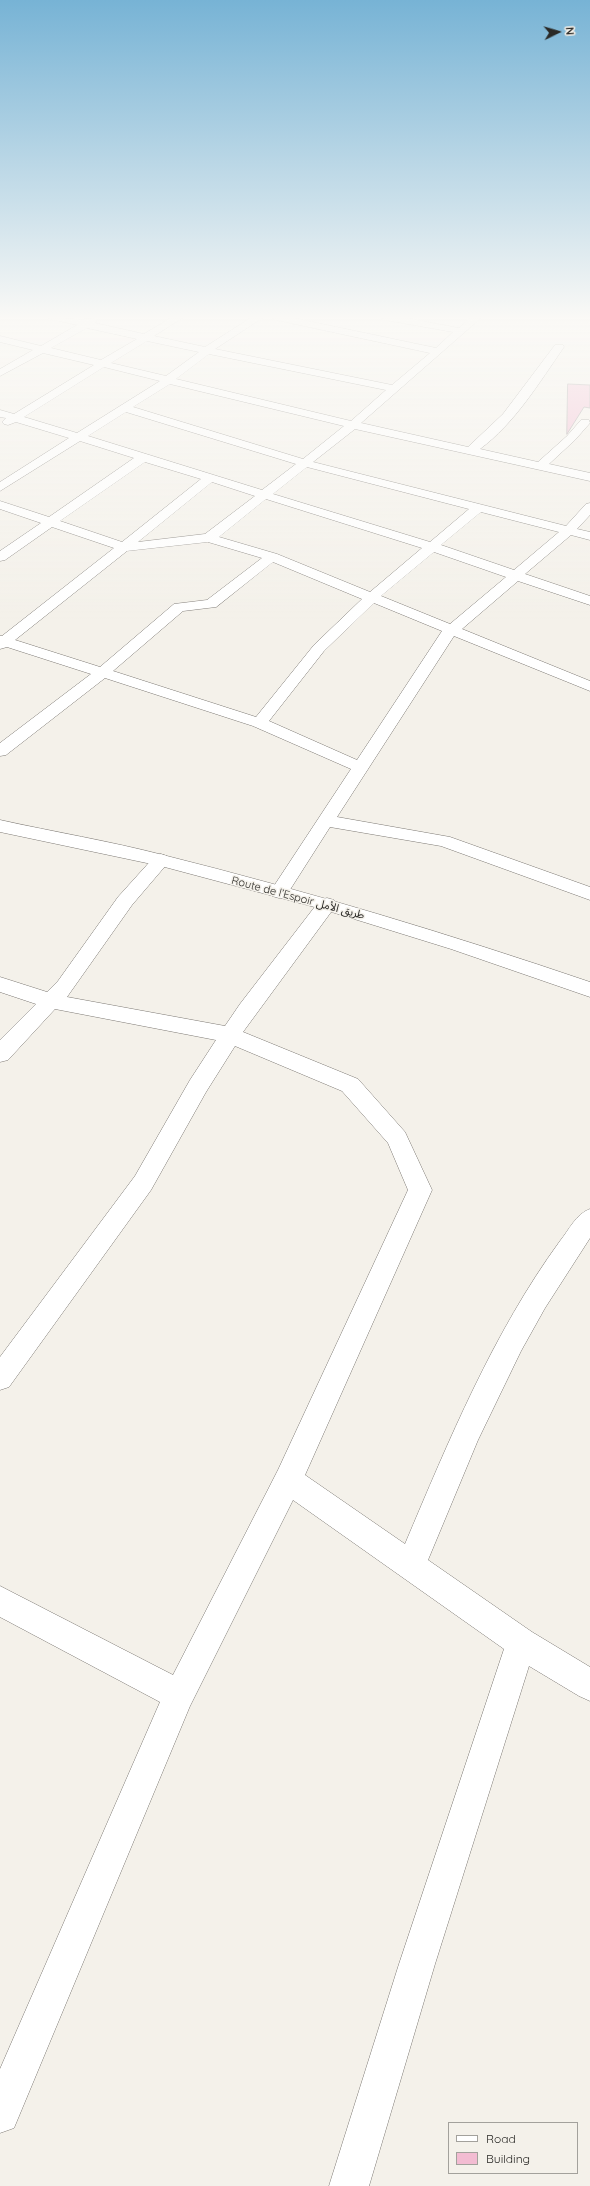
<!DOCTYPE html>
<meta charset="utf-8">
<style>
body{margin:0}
#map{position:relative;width:590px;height:2186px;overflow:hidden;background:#f4f1ea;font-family:Quicksand,sans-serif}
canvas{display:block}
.legend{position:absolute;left:448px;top:2122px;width:130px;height:52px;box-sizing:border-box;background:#f4f1ea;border:1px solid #a3a19c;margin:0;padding:5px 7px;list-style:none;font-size:12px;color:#2a2926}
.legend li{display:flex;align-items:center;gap:8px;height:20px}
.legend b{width:20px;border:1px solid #a3a19c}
.north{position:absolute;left:538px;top:12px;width:40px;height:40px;-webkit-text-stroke:3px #f4f1ea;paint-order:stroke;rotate:85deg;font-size:11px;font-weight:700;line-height:16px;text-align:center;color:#2a2926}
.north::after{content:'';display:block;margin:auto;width:14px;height:18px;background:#2a2926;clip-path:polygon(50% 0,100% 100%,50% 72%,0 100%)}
</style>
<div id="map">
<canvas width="590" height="2186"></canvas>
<ul class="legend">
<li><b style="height:5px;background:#fff"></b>Road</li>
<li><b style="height:11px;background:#f3bcd2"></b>Building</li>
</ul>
<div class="north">N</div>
</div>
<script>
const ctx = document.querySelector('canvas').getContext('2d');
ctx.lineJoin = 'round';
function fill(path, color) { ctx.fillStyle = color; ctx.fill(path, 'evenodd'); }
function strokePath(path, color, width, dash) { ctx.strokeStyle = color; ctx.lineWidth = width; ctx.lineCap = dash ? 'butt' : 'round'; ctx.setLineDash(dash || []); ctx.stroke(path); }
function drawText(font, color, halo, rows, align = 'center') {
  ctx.font = font + ' Quicksand,"Noto Sans Arabic",sans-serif'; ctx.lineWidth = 3; ctx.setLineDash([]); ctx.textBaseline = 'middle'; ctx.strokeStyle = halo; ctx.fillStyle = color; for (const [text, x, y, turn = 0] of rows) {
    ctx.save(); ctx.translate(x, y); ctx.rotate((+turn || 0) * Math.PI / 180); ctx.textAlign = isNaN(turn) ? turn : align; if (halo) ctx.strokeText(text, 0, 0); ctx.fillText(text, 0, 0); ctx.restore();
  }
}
const building = new Path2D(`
 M568,384l22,1v23l-6,-1 -17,27z`);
fill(building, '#f3bcd2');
strokePath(building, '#a69ea1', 1);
const minor = new Path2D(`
 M48,317c15,0 30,5 44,1l5,3 -2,2 49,11 28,-17h12l-30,19 51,11 47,-30h12l-49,32 177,36 38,-32 -154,-33 -5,-3h18l147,31 17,-16 -68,-12 -5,-3h21l58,11 12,-11h11l-121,106 107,24 35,-33 52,-69h8l1,2c-25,36 -49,76 -84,102l58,13 29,-26 14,-16h8l1,3 -15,17 -26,24 41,9v8l-235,-52 -42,33 253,64 20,-22 4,-1v12l-13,14 13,3v8l-19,-5 -46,39 65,22v9l-72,-24 -56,48 128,52v10l-136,-55 -117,181 113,20 140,50v13l-149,-54 -111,-19 -44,69 -7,2 -7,-2 -2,-4 81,-123 -98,-43 -148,-48 -99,77 -6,1v-13l91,-69 -84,-27 -7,2v-13h2l112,-88 -62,-21 -47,33 -5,1v-10l41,-28 -41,-14v-8l49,16 85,-59 -54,-17 -80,50v-9l69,-44 -53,-16 -8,3 -4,-1 -2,-2 4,-4 -6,-1v-7l14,4 80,-49 -51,-12 -43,23v-7l33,-19 -33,-8v-6l41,10 36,-21 -27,-6zM87,328l50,11 -36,21 -50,-12zM147,341l52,11 -33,24 -55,-13zM209,354l177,36 -35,31 -175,-42zM104,367l56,14 -83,52 -53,-16zM170,384l174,42 -41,33 -170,-52zM126,412l170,52 -34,26 -174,-54zM145,462l56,17 -79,63 -62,-21zM307,467l162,42 -39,33 -157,-48zM212,482l43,14 -50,38 -67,8zM266,499l156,49 -52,44 -93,-38 -58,-17zM481,512l78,20 -45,38 -73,-25zM208,542l54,16 -55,42 -33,4 -74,63 -85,-27 112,-89zM434,552l72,25 -56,47 -69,-28zM273,562l89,37 -48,46 -58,72 -143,-46 70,-60 33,-4zM374,603l68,28 -85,129 -88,-39 55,-70z
 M161,854l6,2 3,4 -3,4 -35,41 -65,92 158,29 15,-22 80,-104 7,-2 7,2 2,4 -2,4 -91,124 115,47 47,53 27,58 -127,285 100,69c44,-104 88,-211 155,-303 9,-11 16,-27 30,-32v29l-45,70 -24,43 -43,89 -50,120 104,72 58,35v34l-11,-5 -50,-30 -94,298 -66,222h-40l70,-222 105,-315 -211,-149 -103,206 -176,422 -14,5v-64l160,-367 -160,-85v-31l173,89 105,-205 130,-280 -20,-47 -46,-52 -107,-45 -29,46 -55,98 -142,197 -9,3v-33l135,-181 55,-96 26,-40 -161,-31 -47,51 -8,2v-22l36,-36 -36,-12v-15l47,15 11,-11 60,-84 37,-41z`);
const highway = new Path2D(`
 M0,820c54,12 109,21 163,35 144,36 286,79 427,127v15l-139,-48 -129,-40 -161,-43 -161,-34z`);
strokePath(minor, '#7d7974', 1);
strokePath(highway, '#7d7974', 1);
fill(minor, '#fff');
fill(highway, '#fff');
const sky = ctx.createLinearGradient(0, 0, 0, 623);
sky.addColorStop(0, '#77b3d5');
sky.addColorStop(0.51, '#faf9f6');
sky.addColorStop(1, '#faf9f600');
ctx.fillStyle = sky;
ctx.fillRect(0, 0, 590, 623);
drawText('11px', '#2a2926', '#f4f1ea', [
 ["Route de l’Espoir طريق الأمل",298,898,15]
]);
</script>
